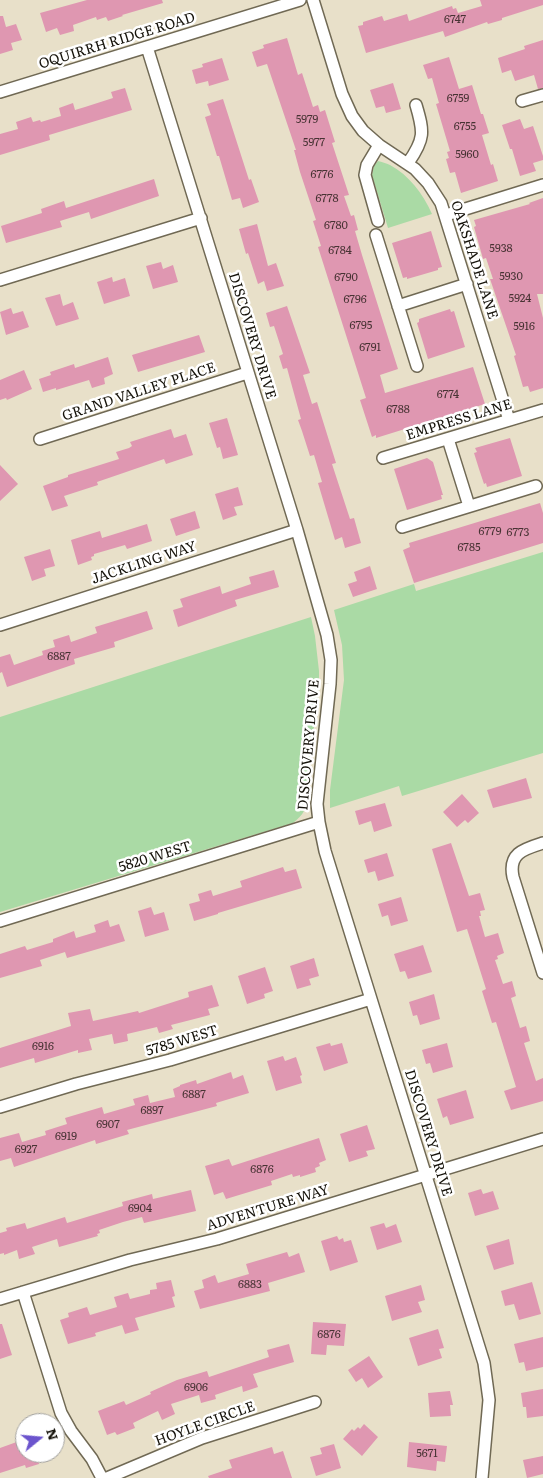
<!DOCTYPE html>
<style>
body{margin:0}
#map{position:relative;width:543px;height:1478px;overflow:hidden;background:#e8e0c9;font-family:Literata,serif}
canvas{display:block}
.north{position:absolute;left:15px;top:1413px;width:50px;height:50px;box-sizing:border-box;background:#fff;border:1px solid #a1a09d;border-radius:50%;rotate:73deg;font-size:14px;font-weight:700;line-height:20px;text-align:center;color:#15120a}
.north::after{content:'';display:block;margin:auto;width:18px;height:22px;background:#6b54cd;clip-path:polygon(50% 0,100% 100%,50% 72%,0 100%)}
</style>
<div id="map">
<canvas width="543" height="1478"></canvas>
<div class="north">N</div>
</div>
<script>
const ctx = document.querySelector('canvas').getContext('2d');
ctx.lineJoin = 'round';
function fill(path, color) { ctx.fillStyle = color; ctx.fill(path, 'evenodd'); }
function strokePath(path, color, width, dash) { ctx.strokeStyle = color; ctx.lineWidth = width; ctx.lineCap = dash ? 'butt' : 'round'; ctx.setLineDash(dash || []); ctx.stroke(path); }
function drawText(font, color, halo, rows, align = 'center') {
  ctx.font = font + ' Literata,serif'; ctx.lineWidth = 5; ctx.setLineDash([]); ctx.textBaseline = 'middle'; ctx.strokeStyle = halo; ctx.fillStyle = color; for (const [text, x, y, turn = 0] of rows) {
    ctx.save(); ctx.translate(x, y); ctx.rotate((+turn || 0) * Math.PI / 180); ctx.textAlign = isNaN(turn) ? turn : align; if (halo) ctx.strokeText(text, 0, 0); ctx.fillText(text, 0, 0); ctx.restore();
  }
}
fill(new Path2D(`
 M378,161c4,1 8,2 12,4 19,10 33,29 42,49l-44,14 -16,-53 2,-9z
 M543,552v201l-141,43 -3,-10 -69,22v-18l14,-110 -2,-35 -8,-35 80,-26 2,7z
 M311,617l4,19 4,35v16l-13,103c0,17 1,22 -13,33l-293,89v-195z`), '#aadaa5');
fill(new Path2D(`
 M87,0h75l1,3 -41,12 1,1 -15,5 -2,-4 -9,3 -1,-3 -23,8 1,6 -14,4 -3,-7 -11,4 -6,-19z
 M480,0h63v5l-41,13v2l-14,4 -1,-2 -42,15 -2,-6 -77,22 -8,-27 5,-1v-3l19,-6 2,5 23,-7 2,7 43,-15 1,3 3,-1 2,5 24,-7z
 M0,16h3l3,11 10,-3 6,16 -11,3 2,7 -13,4z
 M287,38l11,37 4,-2 11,34 5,-2 2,7 5,-2 10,32 -3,1 17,52 -5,1 7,20 3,-1 4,15 -3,1 7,24 36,114 -18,6 5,18 88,-26 12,37 -109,34v-3l-4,2 -12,-37 6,-2 -48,-151 3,-1 -8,-25 3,-1 -16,-48 -6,-22h2l-29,-86 -10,3 -5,-15 12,-4 -1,-3z
 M543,40v48l-5,1 -4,-14 -19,6 -4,-11 -9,3 -4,-15 27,-9 -1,-3z
 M449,57l10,32 13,-4 9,29h2l6,19 -7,2 9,30 2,-1 5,17 -37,12 -6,-21 -5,1 -4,-14 3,-1 -2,-6 3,-1 -14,-47 3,-1 -7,-25 -4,1 -5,-14z
 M222,58l7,22 -20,6 -1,-5 -12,3 -4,-14 11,-3 -1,-3z
 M393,83l8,26 -15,4 -2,-7 -8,2 -6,-18z
 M125,88l7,22 -83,25 1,5 -50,15v-21l18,-5 -2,-7 15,-5 2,5 7,-2 1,2 20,-6 -2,-8 14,-5 2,7 10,-3 28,-9 -2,-6z
 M223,99l26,81 2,-1 8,23 -16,6 -3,-10 -8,2 -13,-44h-2l-12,-39 6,-2 -4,-11z
 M520,119l4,10 9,-3 10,30v4l-10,3 3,8 -16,5 -8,-27h-2l-8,-24z
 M154,179l5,17 -68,23 -2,-7 -29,9 2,6 -56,16 -5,-17 41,-13 -1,-4 23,-8 2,7z
 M543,198v96h-6l6,24v70l-13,4 -2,-6 -5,1 -9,-31 2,-1 -26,-76h3l-7,-21 -3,1 -9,-32 2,-1 -2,-6 56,-16 -1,-1z
 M257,224l11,42 8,-3 8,23 -17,5 -3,-10 -6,3 -10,-31 -2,1 -7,-25z
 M431,231l11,36 -4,1v2l-17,5 -14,4v-2l-4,1 -11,-35z
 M161,262l2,7 10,-4 5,17 -25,7 -7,-23z
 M112,277l1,5 12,-4 5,18 -26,8 -7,-22z
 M60,294l3,12 10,-4 6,17 -23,7 -11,-28z
 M287,306l23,67 -7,2 9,29 5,-2 19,61 -4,1 18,55 4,-1 7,25 -16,5 -3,-11 -7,3 -17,-57 4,-1 -8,-27 -4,1 -8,-25 -4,-11 3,-1 -14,-51 -4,1 -4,-13 4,-2 -9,-28 -4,1 -4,-14z
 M11,308l2,6 10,-3 6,16 -23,8 -6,-23z
 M450,309l1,3 3,-1 11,36 -37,12 -11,-36 2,-1v-3z
 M199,335l6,17 -67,20 -6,-17z
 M108,357l5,17 -9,4 1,6 -13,4 -3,-8 -33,10v-2l-13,4 -4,-13 12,-4 -1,-3 24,-8 1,4z
 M24,370l8,19 -25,11 -1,-2 -6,2v-20z
 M227,418l11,37 -15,4 -3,-12 -3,1 -8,-25z
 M171,429l3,9 12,-4 7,21 -27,9 -2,-5 -67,23 1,3 -34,11 4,10 -16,5 -9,-25 25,-9v-2l51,-16 -3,-7 13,-4 3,-2 -2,-4z
 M510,438l12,38 -35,11 -1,-4 -2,1 -5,-15 -5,-16 3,-1 -2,-4z
 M427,458l6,4 10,33h-2l1,4 -35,11 -13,-41z
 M0,465l18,19 -18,17z
 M238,487l5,18 -9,2 3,8 -14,5 -8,-26z
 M540,503l3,10v30l-129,40 -11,-33 7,-3 -1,-4z
 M195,511l5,17 -24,8 -6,-17z
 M147,524l5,17 -25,8 -2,-4 -31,9v2l-3,1 1,3 -14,5 -7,-25 29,-9 2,7z
 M50,549l5,17 -11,3 2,7 -14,5 -8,-24z
 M370,566l7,23 -24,8 -5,-13 9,-3 -3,-9z
 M274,570l5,17 -44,13 2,6 -59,21 -5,-17 10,-3 -3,-8 40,-13 2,8 29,-10 -2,-7z
 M147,611l6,18 -39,13 1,5 -41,12 1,5 -68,23 -5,-15 -2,1v-16l10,-3 4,11 29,-10 -1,-4 13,-4 -2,-7 16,-5 2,7 26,-9 -2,-6z
 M526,778l6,20 -39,10 -6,-18z
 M462,794l17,19 -11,10 -3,-3 -8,7 -14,-15z
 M385,803l7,23 -18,6 -3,-11 -12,4 -4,-14z
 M451,843l18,53 11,-3 5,17 -5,1 1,5h-2l6,21 13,-4 6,20 -7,3 1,3 -3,1 8,24 9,-3 4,15 -5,2 9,30 6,-2 4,15 -6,2 12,38 7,-3v23l-32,9 -7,-19 12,-4 -20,-65 -4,1 -10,-32 4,-2 -19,-60 -10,3 -25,-83z
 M387,853l7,23 -16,5 -3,-10 -7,2 -4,-13z
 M283,867l2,5 11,-3 6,19 -84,25v1l-24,7 -5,-17 11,-3 -2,-7 13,-4 2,6 29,-9 -2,-6z
 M401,897l7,24 -17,5 -3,-11 -6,2 -4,-13z
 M151,907l3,8 10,-3 5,18 -24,7 -7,-26z
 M108,920l2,7 9,-3 6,17 -58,17 -2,-6 -25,8 2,6 -42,12v-24l25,-8 2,4 26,-8v-3l21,-8 2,7 20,-6 -2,-7z
 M423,945l9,27 -24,7 -3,-8 -5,1 -6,-18z
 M314,958l5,18 -10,3 2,6 -14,4 -7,-23z
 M265,967l8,24 -9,3 1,4 -18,6 -9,-28z
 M212,985l7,21 -11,3 2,6 -39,10 2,4 -14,4 -2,-6 -30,7 1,7 -14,3 -2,-10 -23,5 3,11 -14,3v-3l-43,13 -1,-5 -34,10v-20l71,-22 -3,-13 22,-4 3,12 45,-10 1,2 50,-16 -1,-5z
 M434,994l6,25 -20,6 -3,-10 -4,1 -4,-14z
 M330,1043l1,3 11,-3 6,20 -24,8 -8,-24z
 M447,1043l6,24 -20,6 -3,-10 -4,1 -4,-14z
 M283,1056l2,5 11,-4 6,18 -2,1 2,7 -26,8 -9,-30z
 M231,1072l2,7 10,-4 6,18 -33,10 1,3 -90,24 2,4 -33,10 -1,-4 -81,27 -3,-9 -11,3v-23l19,-5 3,9 24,-7 -1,-4 22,-7 -2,-6 37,-11 2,7 31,-9 -2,-6 15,-4 2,8 25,-6 -2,-8 7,-3v-1l16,-5 1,4z
 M466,1090l8,28 -24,7 -3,-9 -4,2 -6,-19z
 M367,1125l8,24 -9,2 2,5 -19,6 -9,-28z
 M319,1138l7,22 -7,3 1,3 -5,2 1,4 -16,5v-2l-7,2 -1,-3 -21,7 1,4 -46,14 -3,-7 -9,3 -9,-29 24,-7 3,7z
 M481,1189l2,5 10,-3 6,18 -24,7 -7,-23z
 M191,1190l5,21 -52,12 -2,-6 -19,5 -24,8 1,3 -3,1 1,2 -39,11 -2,-8 -25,8 3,7 -16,5 -2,-9 -13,5v-2l-4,1v-21l7,-2 -1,-3 19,-5 2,6 38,-12 2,6 56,-17 -1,-4 30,-8 1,5z
 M384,1223l2,5 10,-4 6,18 -25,8 -7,-23z
 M337,1236l2,4 4,-2 1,4 7,-2 7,22 -28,9 -9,-30z
 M509,1239l5,25 -20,6 -8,-24z
 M287,1252l2,5 10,-4 6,19 -37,11 2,8 -70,18 -6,-18 10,-3 -2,-8 13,-5 3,8 31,-9 -3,-10z
 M171,1280l4,16 -3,1 3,10 -40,11 4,12 -14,4 -3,-9 -27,8 1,3 -28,8 -8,-24 9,-3 -1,-4 19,-6 3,8 27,-8 -3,-10 14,-4 2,6 20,-5v-4l7,-1 -1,-6z
 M532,1282l9,32 -22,6 -5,-16 -9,2 -4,-15z
 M421,1285l4,15 -7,2 4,10 -30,9 -7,-25z
 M313,1322l33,2 -2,22 -17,-1 -1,10 -15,-1z
 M0,1324h2l10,31 -12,4z
 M438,1329l6,19 -5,1 3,9 -24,8 -9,-28z
 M543,1337v30l-17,4 -2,-9 -5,1 -5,-19z
 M289,1344l5,18 -41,12 5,13 -15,5 -1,-6 -27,9 1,4 -15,4 -2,-8 -28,9 4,10 -13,6 -4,-9 -25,12 2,5 -18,7 -2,-3 -8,3 -9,-24 26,-10 2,4 25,-11 -1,-2 27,-12 30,-9 2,6 60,-20 -2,-7z
 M369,1356l14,21 -15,11 -6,-10 -6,4 -8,-12z
 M543,1389v27l-16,2 -1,-11h-3l-2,-14z
 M450,1391l3,14h-3l1,11 -21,1 -2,-24z
 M364,1424l14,13 -16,19 -19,-17 9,-10 2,2 4,-4 2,2z
 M25,1439v14h29v2l-16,5 1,4 -13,4 -1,-3 -25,8v-25z
 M409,1442l38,4 -2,16 -8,-1 -1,10 -29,-4z
 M334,1444l7,24 -25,8 -6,-19 12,-3 -2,-6z
 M272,1447l2,7 9,-3 9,27h-83l-1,-2 24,-8 -3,-8z
 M543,1456v18l-16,4 -4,-18z`), '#df97b1');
const street = new Path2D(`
 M313,0l29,94 10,22 11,15 16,14 36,24 13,14 13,20 68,217
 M147,47l150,483 30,105 4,25 -1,24 -13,120 2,18 6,29 159,512 5,37 -7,78
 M0,92l300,-92
 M522,101l21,-6
 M408,163c17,-24 16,-31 8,-58
 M446,215l97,-30
 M378,221l-13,-46 2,-10 12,-20
 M376,235l41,131
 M0,280l201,-62
 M398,306l69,-22
 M40,439l207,-66
 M448,439l21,67
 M383,458l160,-48
 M402,527l134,-41
 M0,625l297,-95
 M543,843c-19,6 -35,10 -30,34l30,96
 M0,921l319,-99
 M0,1107l76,-23 94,-24 201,-61
 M23,1292l38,121 10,18 21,28 10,19
 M0,1299l130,-39 87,-21 326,-100
 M107,1478l95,-40 113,-36`);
strokePath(street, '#706954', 14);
strokePath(street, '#fff', 11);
drawText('11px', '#483334', null, [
 ["6747",455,20],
 ["6759",458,99],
 ["5979",307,120],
 ["6755",465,127],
 ["5977",314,143],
 ["5960",467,155],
 ["6776",322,175],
 ["6778",327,199],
 ["6780",336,226],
 ["5938",501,249],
 ["6784",340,251],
 ["5930",511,277],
 ["6790",346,278],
 ["5924",520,299],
 ["6796",355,300],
 ["6795",361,326],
 ["5916",524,327],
 ["6791",370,348],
 ["6774",448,395],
 ["6788",398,410],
 ["6779",490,532],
 ["6773",518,533],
 ["6785",469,548],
 ["6887",59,657],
 ["6916",43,1047],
 ["6887",194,1095],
 ["6897",152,1111],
 ["6907",108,1125],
 ["6919",66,1137],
 ["6927",26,1150],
 ["6876",262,1170],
 ["6904",140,1209],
 ["6883",250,1285],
 ["6876",329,1335],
 ["6906",196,1388],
 ["5671",427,1454]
]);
drawText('14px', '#15120a', '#fff', [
 ["OQUIRRH RIDGE ROAD",117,41,-17],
 ["OAKSHADE LANE",474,260,72],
 ["DISCOVERY DRIVE",252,336,73],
 ["GRAND VALLEY PLACE",139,392,-18],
 ["EMPRESS LANE",459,420,-17],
 ["JACKLING WAY",144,563,-18],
 ["DISCOVERY DRIVE",309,745,-85],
 ["5820 WEST",155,857,-17],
 ["5785 WEST",182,1041,-17],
 ["DISCOVERY DRIVE",428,1133,73],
 ["ADVENTURE WAY",268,1208,-17],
 ["HOYLE CIRCLE",205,1424,-20]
]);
</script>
